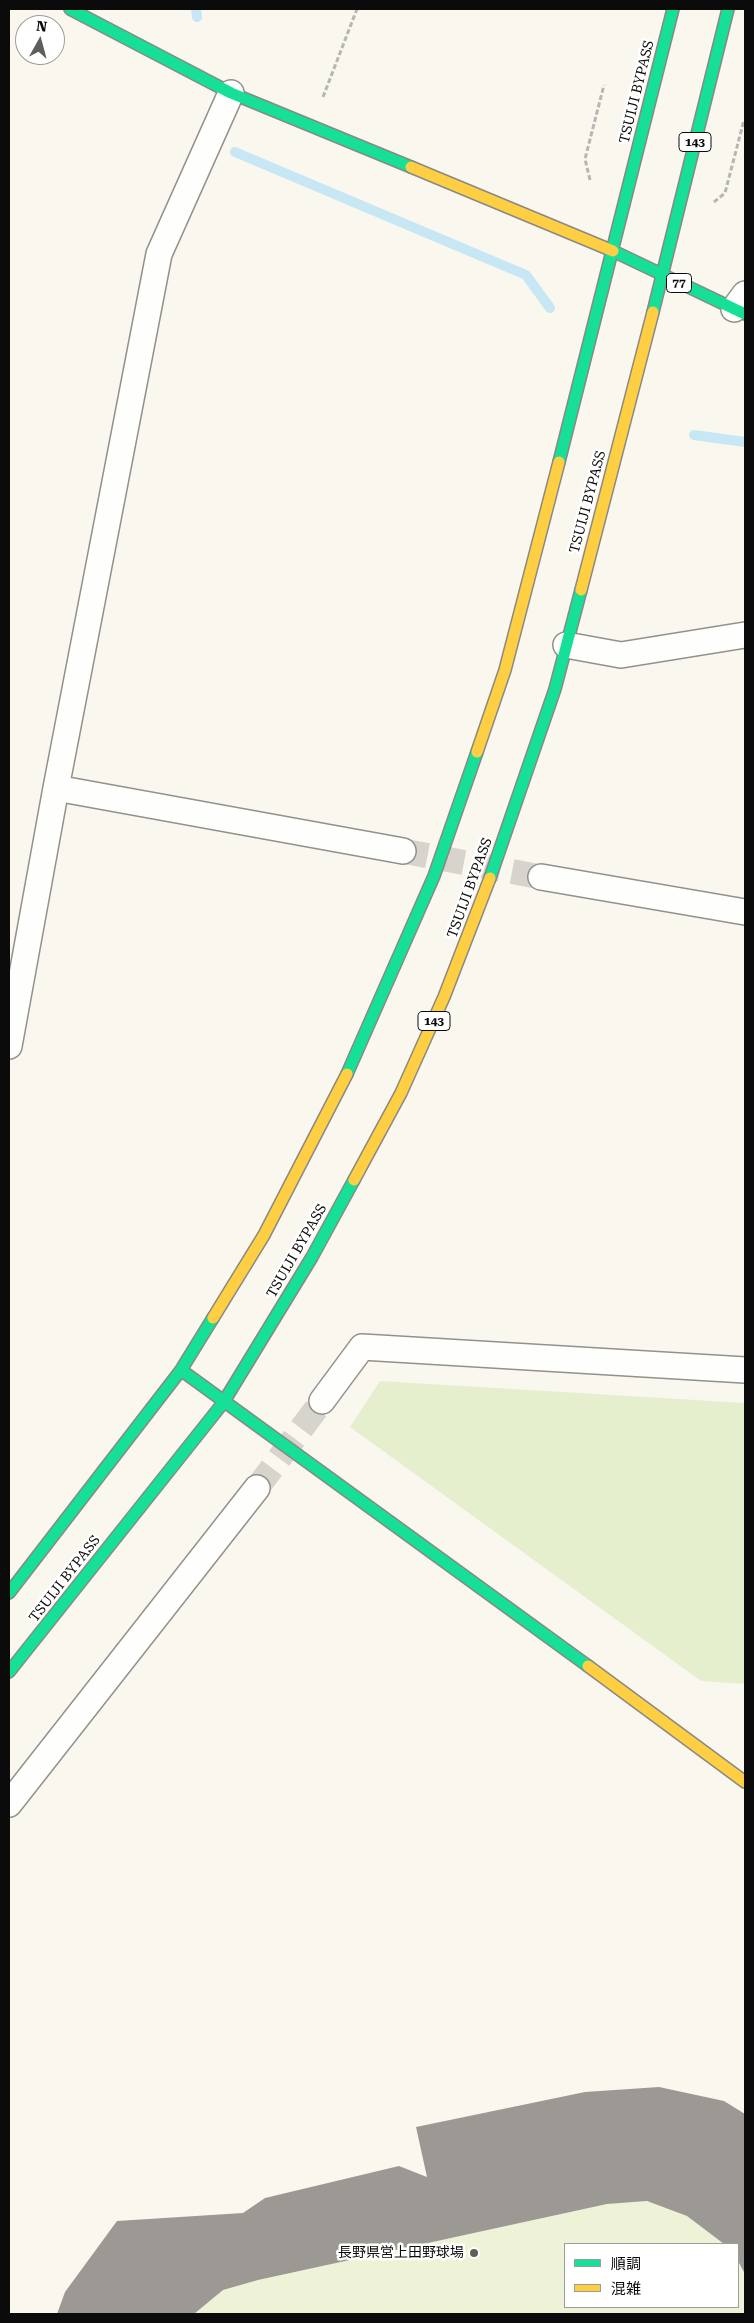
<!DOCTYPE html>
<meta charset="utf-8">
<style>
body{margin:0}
#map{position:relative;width:754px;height:2323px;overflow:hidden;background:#faf7ee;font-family:"Roboto Serif","Noto Sans JP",serif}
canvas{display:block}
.frame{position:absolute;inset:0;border:10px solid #0b0b0b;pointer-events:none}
.legend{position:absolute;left:564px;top:2243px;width:175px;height:65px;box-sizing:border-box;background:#fff;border:1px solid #9d9d9d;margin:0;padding:6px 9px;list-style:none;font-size:15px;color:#0b0b0b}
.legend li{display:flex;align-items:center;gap:10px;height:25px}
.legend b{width:25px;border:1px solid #9d9d9d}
.north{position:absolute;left:15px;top:15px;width:50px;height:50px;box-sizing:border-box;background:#fff;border:1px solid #9d9d9d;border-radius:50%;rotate:7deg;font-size:14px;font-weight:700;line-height:20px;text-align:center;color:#0b0b0b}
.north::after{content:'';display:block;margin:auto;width:18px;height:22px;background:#5f5e5a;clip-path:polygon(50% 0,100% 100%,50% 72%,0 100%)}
</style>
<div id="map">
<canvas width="754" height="2323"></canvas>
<div class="frame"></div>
<ul class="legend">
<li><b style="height:6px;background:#16e098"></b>順調</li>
<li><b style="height:6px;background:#ffcf43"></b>混雑</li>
</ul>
<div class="north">N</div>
</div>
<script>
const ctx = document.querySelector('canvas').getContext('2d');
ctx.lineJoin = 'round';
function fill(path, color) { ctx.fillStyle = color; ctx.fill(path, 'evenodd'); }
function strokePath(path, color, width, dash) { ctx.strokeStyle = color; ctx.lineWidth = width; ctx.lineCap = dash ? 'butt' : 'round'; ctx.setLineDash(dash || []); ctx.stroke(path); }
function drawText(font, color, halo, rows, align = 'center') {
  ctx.font = font + ' "Roboto Serif","Noto Sans JP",serif'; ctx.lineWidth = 5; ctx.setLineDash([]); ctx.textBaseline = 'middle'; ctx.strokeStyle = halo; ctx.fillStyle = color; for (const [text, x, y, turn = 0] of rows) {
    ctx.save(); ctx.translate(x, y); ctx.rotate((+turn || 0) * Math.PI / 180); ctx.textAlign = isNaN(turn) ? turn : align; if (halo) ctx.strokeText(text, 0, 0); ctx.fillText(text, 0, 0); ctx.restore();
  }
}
fill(new Path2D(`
 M380,1381l365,22v281l-44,-3 -351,-254z`), '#e5efce');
fill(new Path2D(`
 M647,2201l40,15 37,28h-159v63h173v-46l7,13v40h-551l29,-24 35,-10 349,-76z`), '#eef3d8');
strokePath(new Path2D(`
 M196,9l1,8
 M235,152l291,123 24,33
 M694,435l51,7`), '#c6e7f3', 10);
fill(new Path2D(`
 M659,2087l65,14 21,13v160l-7,-13v-17h-14l-37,-28 -40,-15 -40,3 -349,76 -35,10 -29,24h-137l8,-22 52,-71 126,-8 22,-15 134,-32 28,11 -11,-50 169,-35z`), '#9c9994');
strokePath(new Path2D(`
 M403,851l138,26
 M257,1488l65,-87`), '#d6d4cc', 25, [25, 12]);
const street = new Path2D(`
 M734,309l11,-15
 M566,645l55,10 124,-20
 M56,788l347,63
 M541,877l204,35
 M9,1046l47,-258 103,-534 72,-161
 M322,1401l40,-54 383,23
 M9,1804l248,-316`);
const fast = new Path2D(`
 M70,9l161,84 180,74
 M613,251l132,63
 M653,312l75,-303
 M559,462l114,-453
 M490,878l65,-189 26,-99
 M347,1074l87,-198 43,-124
 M181,1370l407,296
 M9,1593l172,-223 32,-52
 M9,1672l214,-269 89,-146 42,-77`);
const slow = new Path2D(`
 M411,167l202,84
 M581,590l72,-278
 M477,752l28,-82 54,-208
 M354,1180l47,-87 43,-96 46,-119
 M213,1318l51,-83 83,-161
 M588,1666l157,116`);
strokePath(street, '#93918d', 28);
strokePath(fast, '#898884', 14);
strokePath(slow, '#898884', 14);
strokePath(new Path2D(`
 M323,97l34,-88
 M590,180l-5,-21 19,-74
 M714,202l11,-9 19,-73`), '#b7b6b5', 3, [5, 2.5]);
strokePath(street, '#fefefc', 25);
strokePath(fast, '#16e098', 11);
strokePath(slow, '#ffcf43', 11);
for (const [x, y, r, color] of [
 [474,2253,5,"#5f5e5a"]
]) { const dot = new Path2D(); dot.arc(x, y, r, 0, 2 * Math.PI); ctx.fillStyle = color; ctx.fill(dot); strokePath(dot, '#fff', 2); }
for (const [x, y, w] of [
 [695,142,32],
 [679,283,25],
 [434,1021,32]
]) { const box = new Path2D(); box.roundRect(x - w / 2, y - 9.5, w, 19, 4); ctx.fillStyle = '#fff'; ctx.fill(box); strokePath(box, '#0b0b0b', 1); }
drawText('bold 12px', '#0b0b0b', null, [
 ["143",695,142],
 ["77",679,283],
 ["143",434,1021]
]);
drawText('14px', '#0b0b0b', '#fff', [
 ["TSUIJI BYPASS",637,92,-76],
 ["TSUIJI BYPASS",588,502,-75],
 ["TSUIJI BYPASS",470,888,-70],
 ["TSUIJI BYPASS",297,1251,-60],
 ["TSUIJI BYPASS",65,1579,-52]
]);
drawText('14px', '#0b0b0b', '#fff', [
 ["長野県営上田野球場",464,2253]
], 'right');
</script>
